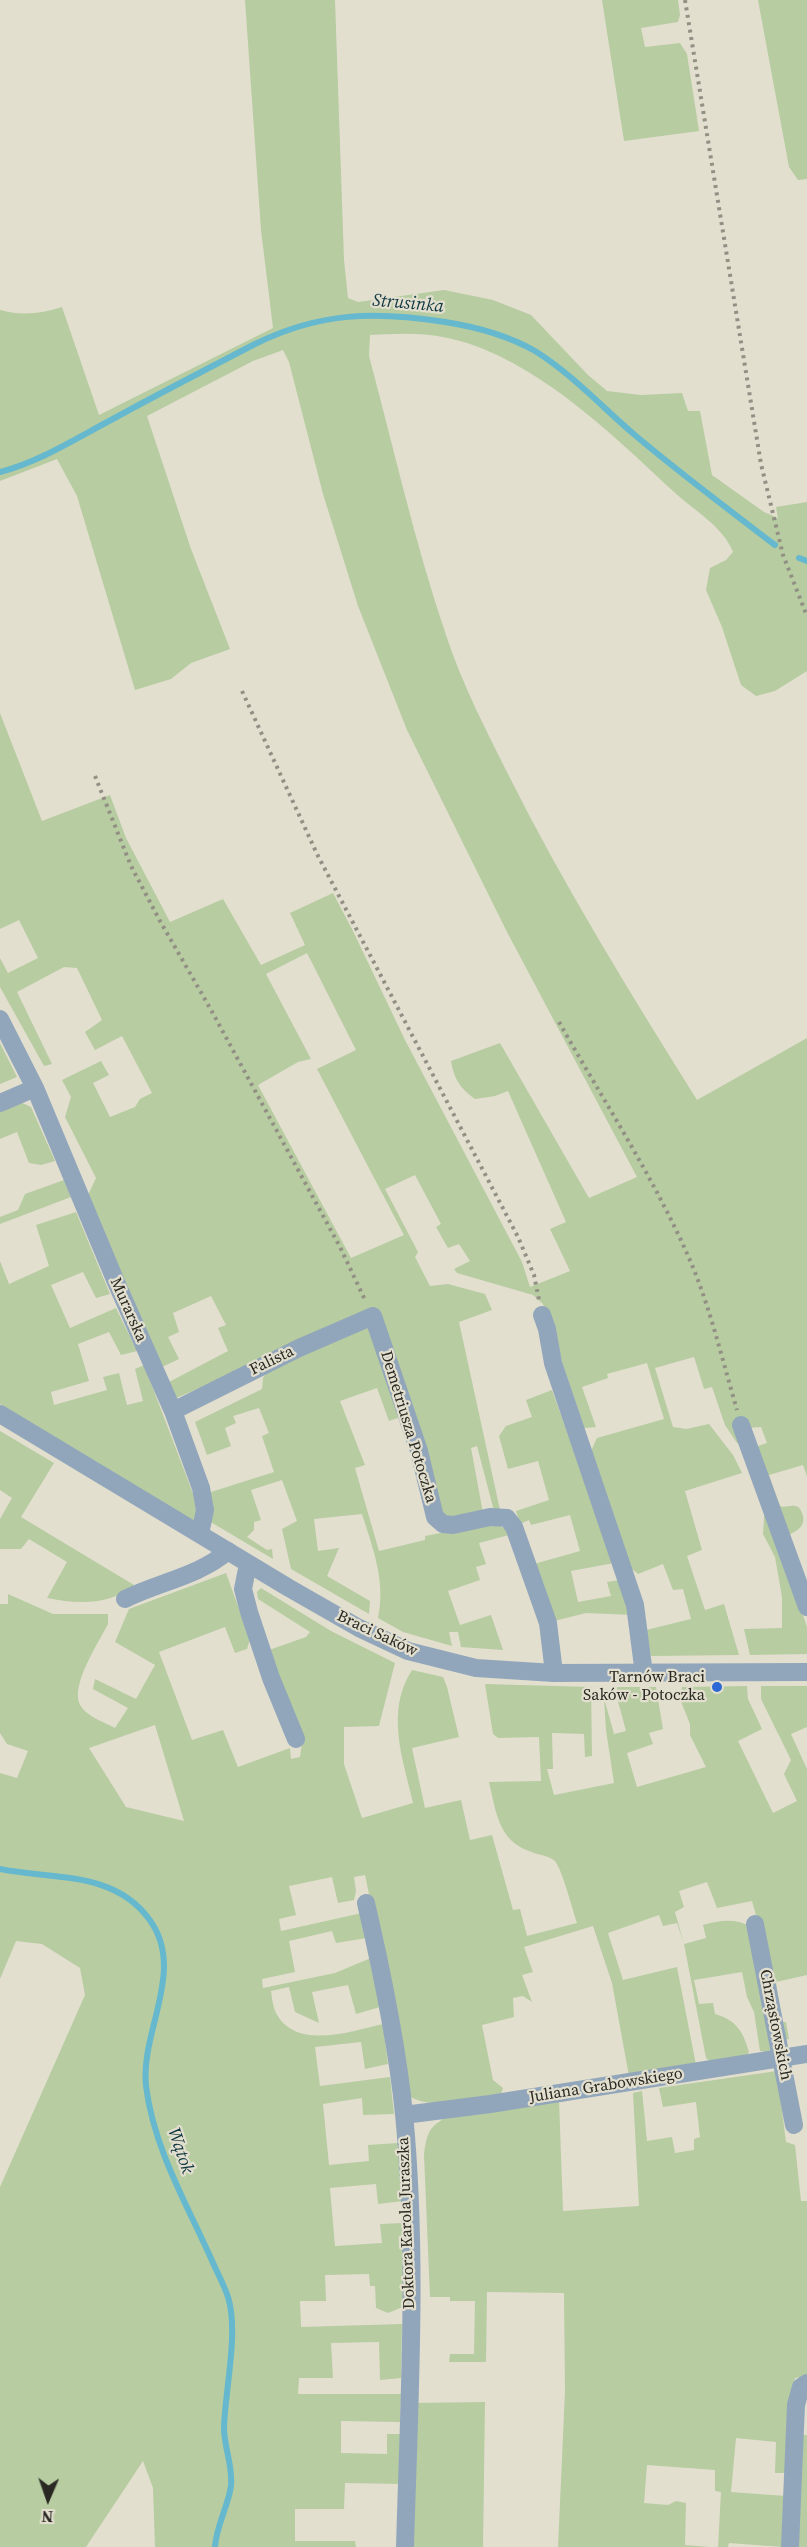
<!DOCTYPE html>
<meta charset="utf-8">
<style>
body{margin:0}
#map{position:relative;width:807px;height:2547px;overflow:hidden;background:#e2dfcf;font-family:"Source Serif 4",serif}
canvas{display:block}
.north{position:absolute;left:18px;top:2469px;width:60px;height:60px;-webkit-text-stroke:4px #e2dfcf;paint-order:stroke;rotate:182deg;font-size:16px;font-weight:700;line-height:24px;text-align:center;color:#292822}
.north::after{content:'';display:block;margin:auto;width:21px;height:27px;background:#292822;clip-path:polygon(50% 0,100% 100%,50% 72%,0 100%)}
</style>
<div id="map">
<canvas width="807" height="2547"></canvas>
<div class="north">N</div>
</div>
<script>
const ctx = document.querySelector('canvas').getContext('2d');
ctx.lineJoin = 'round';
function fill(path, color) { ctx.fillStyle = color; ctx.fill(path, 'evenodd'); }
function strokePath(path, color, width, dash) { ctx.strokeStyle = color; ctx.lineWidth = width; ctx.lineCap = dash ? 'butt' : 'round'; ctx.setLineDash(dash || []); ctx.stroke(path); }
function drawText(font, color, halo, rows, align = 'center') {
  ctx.font = font + ' "Source Serif 4",serif'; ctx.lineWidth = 4.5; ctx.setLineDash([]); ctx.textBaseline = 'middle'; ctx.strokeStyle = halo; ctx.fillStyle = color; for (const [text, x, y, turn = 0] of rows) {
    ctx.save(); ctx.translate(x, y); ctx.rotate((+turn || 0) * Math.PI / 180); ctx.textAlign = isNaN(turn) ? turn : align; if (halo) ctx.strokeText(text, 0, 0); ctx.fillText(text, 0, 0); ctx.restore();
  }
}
fill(new Path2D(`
 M245,0h90l9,260 4,38 10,4 86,-12 49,10 38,15 57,60 19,16 34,4 41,-2 6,18h12l12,64 52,37 14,6 -2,-11 31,-5v169l-32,20 -19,5 -15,-11 -19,-58 -16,-37 4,-22 16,-8 7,-8c-10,-26 -40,-42 -60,-61 -62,-58 -144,-138 -230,-154 -24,-5 -49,-3 -73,-2l-1,21c25,93 46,188 77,279 16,49 40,95 63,141 56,112 122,218 188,324l110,-62v438l-4,-11 -34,10 11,31c5,2 10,-1 15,0 4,0 6,4 7,7 5,12 -4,18 -14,22l-36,-87 15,-5 -6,-16 -14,1 -6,14 -4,1 -12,-18 -13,-38 -8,2 -10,-32 -39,11 18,59 13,2 23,-5 24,31 9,18 -57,18 17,59 -15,6 18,54 19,-6 15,51 -88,1 -5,-26 45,-11 -8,-30 -10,1 -10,-26 -25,10 -12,-10 -35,-113 6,-13 67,-19 -17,-56 -40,11 1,4 -26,9 14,40 -12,1 -41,-124 -10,-9 -76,-22 -3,-4 16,-8 -11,-17 -11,4 -12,-21 5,-3 -26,-49 -30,14 33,63 -3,5 15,29 18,-2 37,10 7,16 -33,12 41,188 -6,1 -17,-65 -6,2 12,65 -37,8 -7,-5 -63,-202 -200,84 -7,-16 59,-31 -10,-23 8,-3 -15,-29 -38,17 6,19 -11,5 11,22 -17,8 -74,-172 8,-17 -31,-61 6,-20 -9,-17 39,-19 8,14 -16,8 17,34 25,-10 5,-8 12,-6 -30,-57 -27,14 -10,-18 17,-12 -25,-52 -13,-1 -47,25 35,72 -8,2 -44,-79v-29l8,15 30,-15 -19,-38 -19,9v-216l42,108 68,-26 16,43 44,84 53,-23 38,66 44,-20 -15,-32 43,-20 20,38 52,109 117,222 8,25 40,-16 -20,-42 16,-7 -58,-131 -13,5 -20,3c-15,-11 -21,-20 -24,-38l49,-18 89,155 48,-21 -130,-245 -100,-202 -49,-124 -35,-112 -34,-132 -6,-12 -30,11 -106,55 44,133 39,100 -39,14 -20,16 -36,11 -58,-194 -20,-37 -57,22v-171c22,6 41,4 62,-3l37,108 174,-87 -12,-98zM307,953l49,97 -39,19 87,166 -53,23 -93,-173 40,-23 13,-3 -45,-85z
 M602,0h76l2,15 -2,7 -37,6 4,19 35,-4 7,11 12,77 -75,10z
 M758,0h49v179l-9,1 -9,-13z
 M0,1043l17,34 -17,7z
 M20,1102l11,5 24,54 -14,4 -12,-2 -12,-31 -17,7v-28z
 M64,1180l7,17 -71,27v-7l18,-7 7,-16z
 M76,1212l34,82 -14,4 -13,-26 -32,13 19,43 46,-20 21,43 -16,4 -12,-23 -31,12 11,37 -38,11 3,13 53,-15 -4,-13 16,-4 8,32 16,-4 -8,-32 9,-4 53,139 -2,18 -195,-118v-143l9,23 40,-18 -13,-41z
 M371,1321l32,95 -14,5 -12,-33 -37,13 25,64 -10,3 24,83 46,-11v-4l68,-13 17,8 -1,4 -30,8 7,21 -10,3 4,13 -32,11 12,34 31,-10 12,35 -42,-3 -3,-15h-9l3,14 -49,-14 -25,-14c8,-37 -5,-69 -16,-104l-48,5 4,32 21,-3 -12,28 43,25 -1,13 -78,-45 -9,-40 15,-8 -15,-41 -31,10 10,30 -7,2v8l-7,7 20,13 5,-1 1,10 -64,-38 2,-29 63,-20 -12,-36 7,-3 -10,-25 -26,8 3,7 -11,5 6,18 -24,9 -12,-33 67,-33 1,-11 8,-12z
 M552,1390l62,173 -43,8 7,31 33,-6 -4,-14 13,-2 13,35 -47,-2 -32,8 -20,-57 46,-13 -10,-36 -39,10 -2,-5 -9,4 -4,-13 33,-11 -11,-39 -30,8 -9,-33 7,-10 26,-9 -6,-17z
 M0,1431l54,32 -33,54 113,68c-24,21 -58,19 -87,13l20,-36 -38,-23 -8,10h-21v-30l12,-21 -12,-8z
 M765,1502l42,125v27l-57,1 -6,-26 38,-1v-31l-7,-40 -12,-23z
 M226,1573l24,66 -3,10 -12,4 -10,-26 -66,25 33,88 31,-10 15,37 52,-19 1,11 9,-2 2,-15 -33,-92 37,-13 4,-5 -52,-33 -1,-7 4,-4 70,43 64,32 -16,63 -35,1v37l18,54 51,-15c-10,-44 -28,-91 -1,-133l31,7 4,10 12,50 -47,11 13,60 36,-8 9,40 22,-5 21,75 7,-1 7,27 50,-13c-4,-12 -15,-54 -22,-62 -7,-6 -18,-6 -26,-10 -31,-11 -33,-40 -40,-69l52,-1 -2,-44 -41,1 -5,-4 -8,-50 106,3 1,69 -7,1 -1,-23 -32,-1 1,36h-6l7,26 60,-12 -8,-53 -2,-32 10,36 12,-3 -9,-33v-11h39l7,42 -14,4 4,11 -26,9 10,34 69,-20 -16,-32v-11l-10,-25 2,-12 65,-1 1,13 14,30 -24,12 35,72 24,-12 -13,-27 7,-14 -30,-61v-13h46v41l-16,7 16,35v206l-31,7 6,40h4l3,17 -7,1 -19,-100 -11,-39 -35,7 -10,-26 -28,9 5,16 -9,5 9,32 22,-6 -3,-13c17,-5 33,-7 49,2l25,126 -17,-2 -6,-39 -7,-15 -5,-25 -48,8 5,24 14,-1 2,11c21,6 28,17 34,38l-4,6 -33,5 -6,-5 -22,-114 -7,-21 -14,3 -4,-11 -51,18 15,47 54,-13 19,98 -67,11 -17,-93 -19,-57 -69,21 9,25 -11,3 10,27 -9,-6 -10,2 1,19 -32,8 11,55 10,8 -2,6c-29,4 -68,18 -94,1l-11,-71 -31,-149 -11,2 2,14 -2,9 -16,3 -6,-26 -43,9 7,29 -17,4 2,12 81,-18 5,25 -31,5 -4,-12 -43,10 6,31 -33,7 1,9 72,-15 36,-15 9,49 -24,7 -8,-29 -36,7 7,31 -24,-11 -6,-25 -18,4c1,7 2,16 5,22 20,38 76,18 107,11l5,40 -23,5 -4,-27 -46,5 5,39 70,-9 4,37 -31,1 -1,-17 -39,6 6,61 40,-4 -1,-16 30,-2 5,58 -25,3 -2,-20 -46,4 5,58 47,-3 -2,-19 23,-1 2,83 -17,7 -12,-5 -1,-22h-5l-1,-12 -44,1 1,26h-26l1,26 101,-3 -1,54 -21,2 -1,-38 -48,1 2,35h-34l-1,16h103l-1,28 -59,-1v32l46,1v-20h13v50l-55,-1 -1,26h-49v32h60l1,6h-201l-2,-59 -10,-27 -57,86h-86v-360l85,-192 -5,-27 -38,-24 -26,-3 -16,38v-206l17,5 11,-27 -21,-7 -7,-11v-129h8v-10l45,20h55v10c-9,18 -38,61 -28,81 7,12 24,17 35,23l13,-20 -35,-19 2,-10 41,20 19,-34 -40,-23 14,-33zM155,1725l29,96 -58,-14 -37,-59z
 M777,2071l9,71 9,3 6,56h6v175l-12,2 -4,29 -4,66h-12l1,-31 -40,-4 -5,54 55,4 -3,51 -54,-4 -1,4h-10l3,-55 -6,-1v-21l-68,-5 -3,38 24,2 8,-4 10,2 -1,42 24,2h-151l7,-156 -1,-98 -77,-1 -1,70h-37l1,-8h24l1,-53h-25v-4h-20l-6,-143c3,-20 4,-27 23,-37l112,-17 4,111 76,-5 -6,-113 9,-2 5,50 25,-4 3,16 19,-3v-11l6,-2 -4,-35 -33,5 -4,-19z
 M485,2402l-2,145h-73l4,-144z
 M802,2435h5v112h-11z`), '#b7cca1');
strokePath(new Path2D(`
 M0,472c39,-10 75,-33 111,-52 47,-26 96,-51 144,-76 65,-32 120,-33 190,-22 32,5 62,13 90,29 37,23 68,57 101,85 45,38 92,73 139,109
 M799,558l8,3
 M0,1869c52,11 113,1 149,50 38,51 -9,112 -3,167 8,64 42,120 67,177 5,11 11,22 15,34 11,35 -3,93 -4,131 0,19 9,38 7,58 -3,21 -15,40 -16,61`), '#65b8cd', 6);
strokePath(new Path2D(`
 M685,0l76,464 22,91 24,61
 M242,691l75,163 201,383 16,38 5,25
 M95,776l36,90 29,55 50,87 130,239 26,55
 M559,1022c43,76 95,156 130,236 21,48 33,101 48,152`), '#929084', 4, [3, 4.5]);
strokePath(new Path2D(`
 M0,1019l35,69 81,194 57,129 28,77 4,22 -5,24
 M0,1103l35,-15
 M542,1315l5,14 6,34 82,242 9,69
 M173,1411l126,-63 74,-32 46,135 16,66 8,7 10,1 37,-8 17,1 7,9 34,96 6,50
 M741,1425l66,182
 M248,1564l-5,25 6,23 22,66 25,61
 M125,1599c34,-17 74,-23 103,-48
 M366,1903c16,69 31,140 38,211 14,143 5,289 1,433
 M755,1924l39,201
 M404,2115l86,-11 317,-50
 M790,2547l6,-142 5,-18 6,-4`), '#92a6bb', 18);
strokePath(new Path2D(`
 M0,1414l289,174 70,40 49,23 68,17 78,5 253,-1`), '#92a6bb', 18);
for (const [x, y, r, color] of [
 [717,1687,6,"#2b68d5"]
]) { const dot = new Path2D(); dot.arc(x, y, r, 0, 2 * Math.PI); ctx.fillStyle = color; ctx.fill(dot); strokePath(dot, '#e2dfcf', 2); }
drawText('16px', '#292822', '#e2dfcf', [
 ["Murarska",128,1310,66],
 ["Falista",272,1361,-26],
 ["Demetriusza Potoczka",408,1427,73],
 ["Braci Saków",377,1634,25],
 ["Chrząstowskich",775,2025,79],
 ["Juliana Grabowskiego",606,2086,-9],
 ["Doktora Karola Juraszka",407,2223,-92]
]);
drawText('16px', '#292822', '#e2dfcf', [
 ["Tarnów Braci",705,1678],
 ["Saków - Potoczka",705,1696]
], 'right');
drawText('italic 18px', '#103841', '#e2dfcf', [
 ["Strusinka",408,304,5],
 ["Wątok",180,2151,71]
]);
</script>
